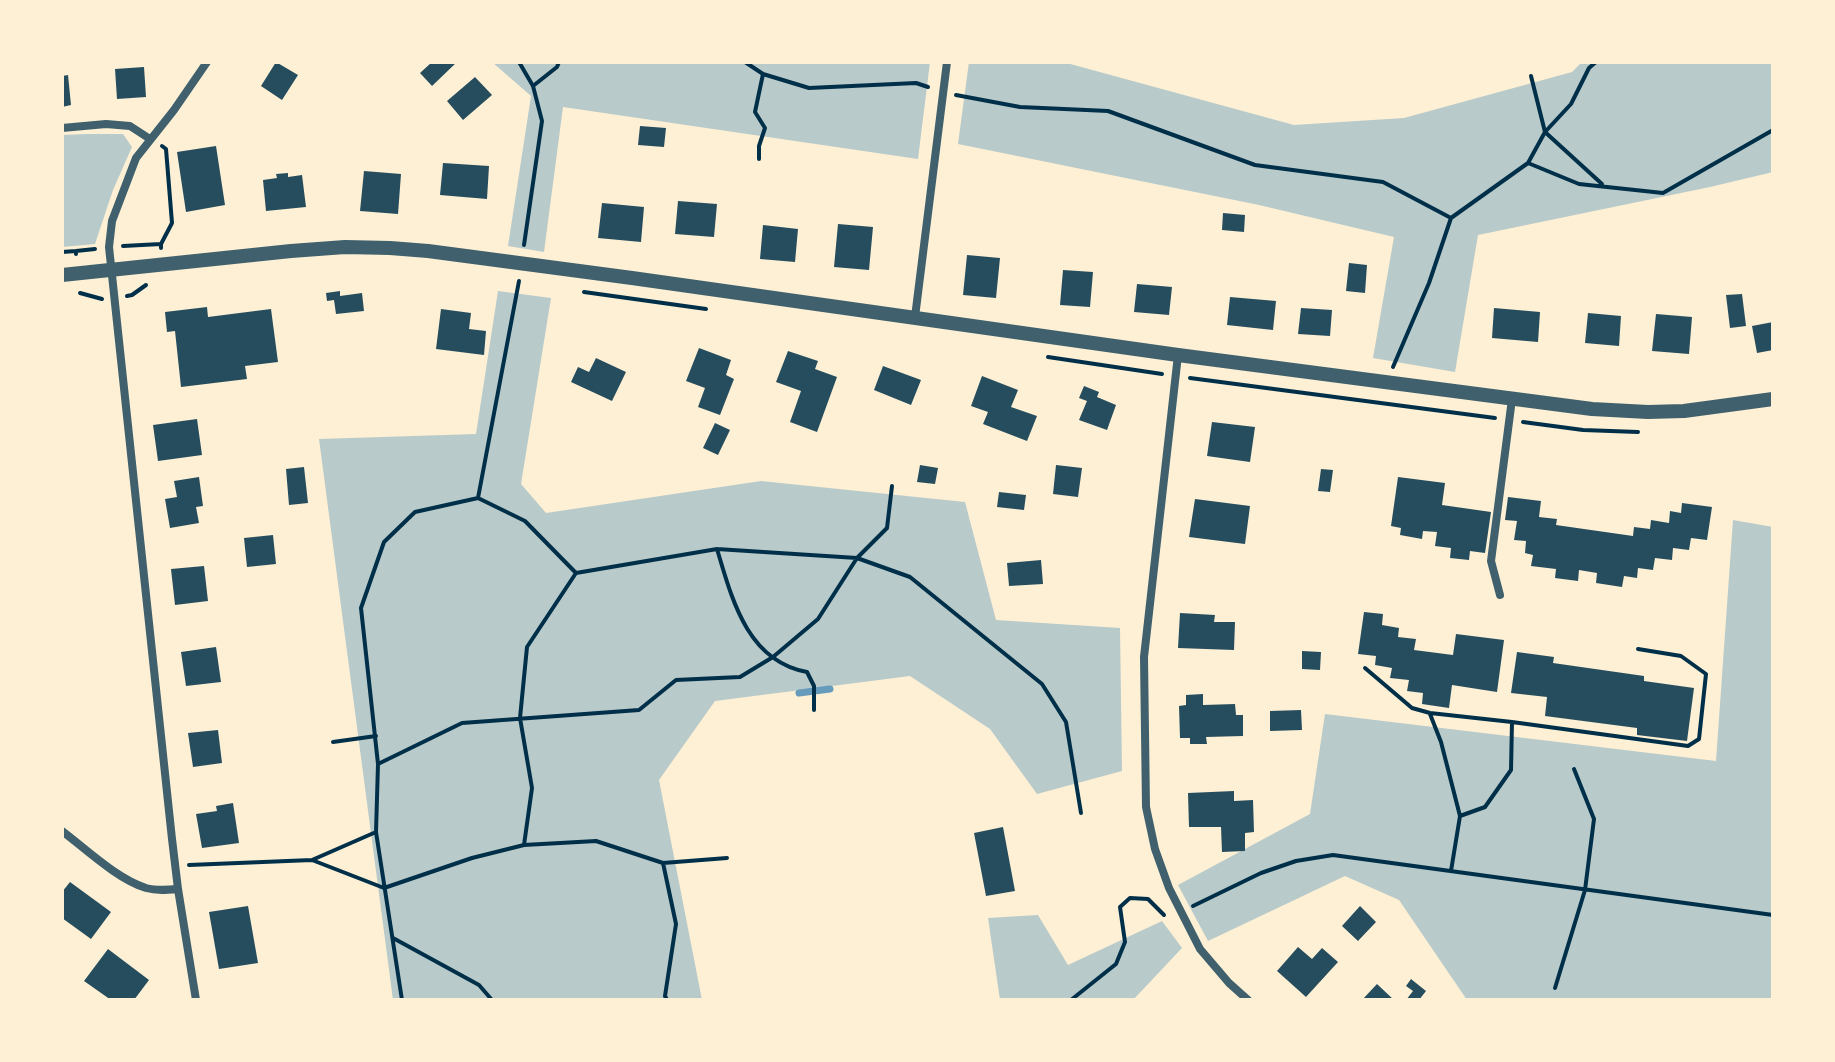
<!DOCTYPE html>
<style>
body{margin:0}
#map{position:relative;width:1835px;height:1062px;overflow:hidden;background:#fdf0d5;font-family:"Varela Round",sans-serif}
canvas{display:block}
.frame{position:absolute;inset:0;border:64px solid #fdf0d5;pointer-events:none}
</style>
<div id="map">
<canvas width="1835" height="1062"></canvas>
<div class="frame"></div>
</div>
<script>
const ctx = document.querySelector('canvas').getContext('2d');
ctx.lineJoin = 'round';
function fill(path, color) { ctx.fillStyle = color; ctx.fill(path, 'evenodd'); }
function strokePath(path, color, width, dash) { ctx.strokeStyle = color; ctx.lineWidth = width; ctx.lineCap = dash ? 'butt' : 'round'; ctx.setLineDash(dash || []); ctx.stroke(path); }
fill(new Path2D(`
 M492,62h438l-12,97 -355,-52 -19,145 -36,-6 23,-150z
 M969,62h94l231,63 110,-7 168,-46 10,-10h191v110l-63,15 -232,48 -23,137 -82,-14 21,-121 -135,-32 -301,-61z
 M87,134h36l9,13 -19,43 -18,54 -33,3v-112z
 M498,291l53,7 -30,186 25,29 215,-32 204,21 31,118 124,8 2,143 -85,23 -47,-65 -80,-53 -195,25 -56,79 43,220h-309l-74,-561 157,-5z
 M1733,520l40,7v473h-306l-68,-100 -54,-24 -137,65 -30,-56 132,-71 15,-100 391,47z
 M1038,915l30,50 94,-44 20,27 -49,52h-133l-12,-82z`), '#b9caca');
strokePath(new Path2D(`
 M799,693l31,-4`), '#669bbc', 7);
fill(new Path2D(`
 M276,62l22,13 -16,25 -21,-14z
 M432,62h25l-25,24 -12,-13z
 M144,67l2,30 -29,2 -2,-30z
 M68,75l3,30 -9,2v-31z
 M475,77l17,18 -29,25 -16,-19z
 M640,126l26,2 -2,19 -26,-2z
 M216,146l9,59 -39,7 -9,-60z
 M443,163l46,3 -2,33 -47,-4z
 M364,171l37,3 -3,40 -38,-3z
 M288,173v4l14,-2 4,32 -40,4 -3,-31 14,-2 -1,-4z
 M678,201l39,3 -3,33 -39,-3z
 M602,203l42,4 -3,35 -43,-4z
 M1223,213l22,2 -1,17 -22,-2z
 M838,224l35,3 -4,43 -35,-3z
 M763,225l35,4 -3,33 -35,-3z
 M967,255l33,3 -4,40 -33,-3z
 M1349,263l18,2 -2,28 -19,-2z
 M1063,270l30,2 -3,35 -30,-2z
 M1137,284l35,3 -3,28 -35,-3z
 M340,291v5l22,-3 2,18 -28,3 -2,-14 -7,1 -1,-8z
 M1742,294l4,32 -16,2 -4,-33z
 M1230,297l46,4 -3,29 -46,-5z
 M207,307l1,10 63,-8 7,53 -33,4 2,13 -66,8 -6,-56 -8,1 -2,-20z
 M1301,308l31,2 -2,26 -32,-2z
 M1494,308l46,4 -2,30 -46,-4z
 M441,309l30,4 -2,16 17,2 -2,24 -48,-6z
 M1588,313l33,3 -2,30 -34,-3z
 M1656,314l36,3 -3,37 -37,-3z
 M1773,322v28l-16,3 -5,-27z
 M699,348l32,12 -5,15 8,4 -14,36 -22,-8 7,-19 -19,-7z
 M788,351l30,10 -3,8 22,8 -20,55 -27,-10 11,-31 -25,-9z
 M596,358l30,14 -14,29 -41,-19 7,-15 11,5z
 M883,366l38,14 -10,25 -37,-15z
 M982,376l36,14 -7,17 26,9 -10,25 -44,-17 5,-12 -17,-6z
 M1084,386l15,6 -2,5 19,8 -9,25 -28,-10 8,-19 -8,-3z
 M197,419l5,36 -44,6 -5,-36z
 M1212,422l43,5 -5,35 -43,-6z
 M715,423l15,7 -12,25 -15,-7z
 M920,465l18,3 -3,16 -18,-2z
 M1056,465l26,3 -4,29 -25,-3z
 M304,467l4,36 -19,2 -3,-36z
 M1321,469l12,1 -3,22 -12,-1z
 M199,477l4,29 -7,1 3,16 -29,5 -5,-29 12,-2 -3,-16z
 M1398,477l47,6 -3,22 49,7 -6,41 -15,-2 -1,9 -19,-2 1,-10 -16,-2 2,-14 -14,-1 -1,8 -22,-4 1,-7 -10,-2z
 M999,492l27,3 -2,15 -27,-3z
 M1508,497l33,4 -2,16 18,2 -1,6 77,11 1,-9 16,2 1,-9 18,3 1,-12 11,2 1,-10 30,4 -5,33 -16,-2 -2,12 -16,-2 -1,12 -17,-2 -2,12 -15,-2 -1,10 -13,-2 -2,11 -26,-4 1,-10 -18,-3 -1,11 -23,-3 1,-9 -25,-3 2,-11 -8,-2 1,-12 -12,-1 3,-19 -12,-1z
 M1195,499l55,7 -5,38 -56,-7z
 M273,535l3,29 -29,3 -3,-29z
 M1041,560l2,24 -34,2 -2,-23z
 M204,566l4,35 -33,4 -4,-36z
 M1364,612l19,2 -1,11 17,3 -1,9 18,2 -2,11 39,5 3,-21 48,6 -7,52 -45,-7 -3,23 -27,-4 1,-11 -16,-2 2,-11 -19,-2 2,-10 -17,-3 1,-9 -18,-2z
 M1180,613l35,2 -1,7h21l-1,28 -56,-2z
 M216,647l5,35 -35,4 -5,-34z
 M1302,651l19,1 -1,18 -18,-1z
 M1517,652l37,5 -1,6 91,13v5l50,7 -7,53 -50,-6v-7l-92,-12 2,-19 -36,-4z
 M1203,694v11l32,-1 1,11h7v21l-37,1 1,7h-17v-6h-10l-1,-32 7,-1v-10z
 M1301,710l1,20 -32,1v-20z
 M218,730l4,33 -29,4 -5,-34z
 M1234,791v10l19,-1 1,32 -9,1v18l-23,1 -1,-25h-32l-1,-34z
 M233,803l6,40 -37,5 -6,-34 21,-3 -1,-5z
 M1003,827l12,64 -29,5 -12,-63z
 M70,882l41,30 -20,27 -29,-21v-26z
 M248,906l10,57 -39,6 -10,-57z
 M1360,906l16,16 -18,19 -16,-15z
 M1298,947l14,12 10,-11 16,14 -32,35 -29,-26z
 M108,949l41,31 -15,20h-23l-27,-19z
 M1411,979l15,12 -7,9h-13l7,-9 -7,-5z
 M1377,984l17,16h-32z`), '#264d5e');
strokePath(new Path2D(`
 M519,62l14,24 9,35 -18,124
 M745,62l18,12 46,14 107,-5 12,4
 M1531,76l14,56 57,52
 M533,86l24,-19 2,-5
 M956,95l64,12 88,4 147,54 128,17 68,36
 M759,159v-13l6,-18 -10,-16 8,-38
 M1528,163l51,21 84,9 110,-63
 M123,246l38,-2
 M161,248v-4l11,-21 -6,-74 -4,-3
 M76,251l19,-2
 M62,252l14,-1v3
 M584,292l122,17
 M80,293l22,6
 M127,296l5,-1 14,-10
 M1048,357l114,17
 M1393,367l36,-84 22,-65 77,-55 17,-31 26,-28 18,-36 7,-6
 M1190,378l305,40
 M1523,422l60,8 55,2
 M478,498l41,-217
 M717,549c15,50 30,112 90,123l7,14v24
 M1365,668l47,40 18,5 82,9 176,24 11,-7 7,-65 -25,-18 -43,-7
 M1430,714l11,28 19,74 -9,55
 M333,742l43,-6
 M378,764l84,-41 177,-13 37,-30 64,-3 33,-20 45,-38 39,-61 30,-30 5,-42
 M1460,816l25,-9 26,-37 1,-48
 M524,845l8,-57 -12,-70 7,-71 49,-74
 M312,860l64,-28
 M663,863l13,61 -11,72 2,4
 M189,865l123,-5 72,28 88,-30 52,-13 72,-4 67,22 64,-5
 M1193,906l68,-33 35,-12 37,-6 440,60
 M393,938l86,47 13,15
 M1555,988l30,-98 9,-71 -20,-50
 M402,1000l-26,-168 2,-68 -17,-156 23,-66 31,-30 63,-14 47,23 51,52 141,-24 140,9 53,19 132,107 24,38 15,91
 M1071,1000l45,-36 9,-22 -5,-35 10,-9 18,1 16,16`), '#003049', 4);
strokePath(new Path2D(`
 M62,128l44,-4 24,2 20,13
 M915,317l32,-255
 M1178,355l-34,302 2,150 9,42 14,39 31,61 29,34 19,17
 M1500,595l-9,-34 21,-162
 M62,831c24,18 55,48 84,57 11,3 21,2 32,1
 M196,1000l-18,-111 -6,-50 -63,-592 3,-26 24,-63 38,-48 33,-48`), '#3f606c', 8);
strokePath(new Path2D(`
 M62,275l229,-24 54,-4 45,1 38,3 204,27 546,77 414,54 56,3 36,-1 89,-12`), '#3f606c', 14);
</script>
